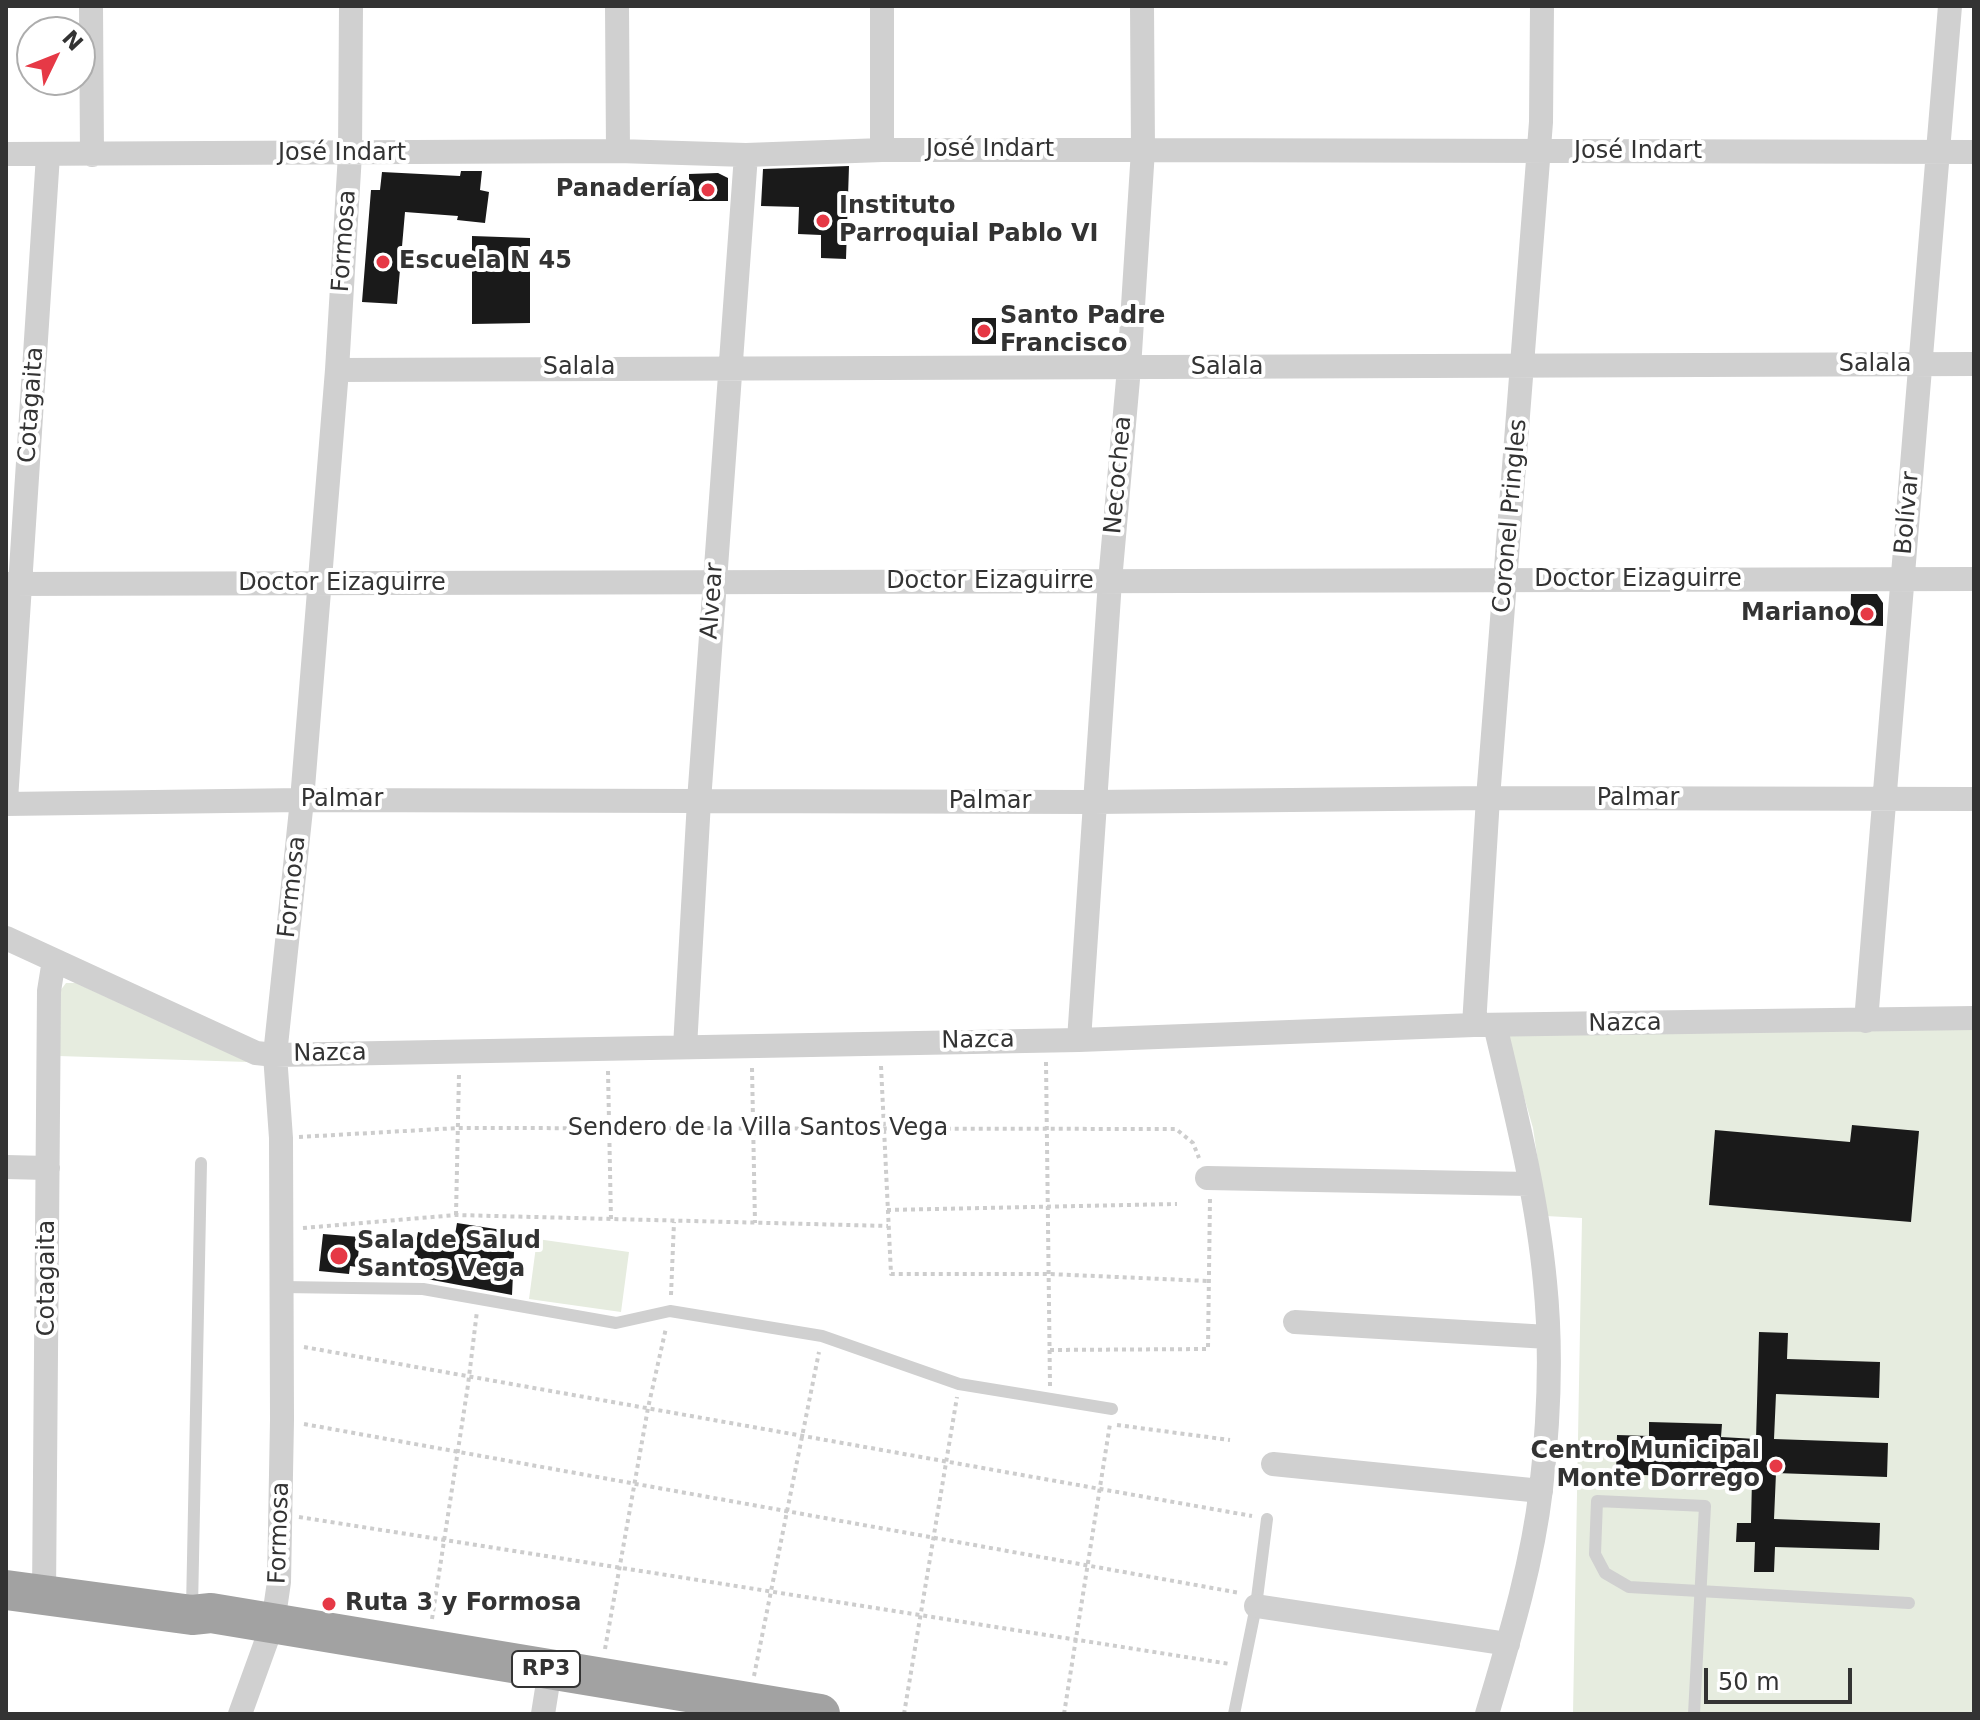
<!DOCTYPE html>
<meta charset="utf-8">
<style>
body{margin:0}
#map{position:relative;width:1980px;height:1720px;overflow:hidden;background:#fff;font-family:"DejaVu Sans",sans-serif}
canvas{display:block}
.frame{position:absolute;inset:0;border:8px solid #333;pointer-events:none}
.north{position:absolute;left:16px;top:16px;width:80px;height:80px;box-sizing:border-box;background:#fff;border:2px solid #adadad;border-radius:50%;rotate:47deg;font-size:22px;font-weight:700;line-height:32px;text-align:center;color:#333}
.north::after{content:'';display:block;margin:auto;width:28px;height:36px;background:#e63946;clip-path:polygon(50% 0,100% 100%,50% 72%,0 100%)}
.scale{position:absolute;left:1704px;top:1668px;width:148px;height:36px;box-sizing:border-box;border:4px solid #333;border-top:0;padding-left:10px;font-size:24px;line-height:28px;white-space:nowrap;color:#333;-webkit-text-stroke:6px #fff;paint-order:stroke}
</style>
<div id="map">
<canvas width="1980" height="1720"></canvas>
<div class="frame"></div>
<div class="north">N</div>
<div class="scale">50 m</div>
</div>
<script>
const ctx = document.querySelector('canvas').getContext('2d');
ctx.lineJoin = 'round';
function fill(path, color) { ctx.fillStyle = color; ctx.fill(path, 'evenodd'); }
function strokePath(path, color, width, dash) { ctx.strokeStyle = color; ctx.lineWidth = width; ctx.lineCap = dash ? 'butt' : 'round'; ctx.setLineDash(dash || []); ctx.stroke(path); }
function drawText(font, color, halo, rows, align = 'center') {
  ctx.font = font + ' "DejaVu Sans",sans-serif'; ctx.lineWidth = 8; ctx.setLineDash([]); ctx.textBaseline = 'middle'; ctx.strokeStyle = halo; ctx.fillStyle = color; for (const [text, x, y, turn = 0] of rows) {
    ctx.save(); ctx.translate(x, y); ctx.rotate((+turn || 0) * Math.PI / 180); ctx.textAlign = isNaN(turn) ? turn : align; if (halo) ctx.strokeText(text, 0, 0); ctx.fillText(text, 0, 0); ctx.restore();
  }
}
fill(new Path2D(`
 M66,983h10l172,79 -190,-6 2,-65z
 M1974,1024v690h-401l9,-496 -36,-2 -13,-88 -27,-94z
 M537,1239l92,13 -8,60 -92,-13z`), '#e6ecdf');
fill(new Path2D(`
 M849,166l-3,93 -25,-1v-23l-23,-1 1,-27 -38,-1 2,-37z
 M461,171h21l-2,19 9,2 -4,31 -28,-3 1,-4 -53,-4 -8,92 -35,-2 9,-112h9l2,-18 78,4z
 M718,173l10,5v23h-39v-27z
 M472,236l58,2v85l-58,1z
 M972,318h24v26h-24z
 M1851,594h26l6,9v23l-33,-1z
 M1852,1125l67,6 -8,91 -202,-17 6,-75 135,12z
 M457,1223l58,9 -3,63 -101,-19 7,-44 36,9z
 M323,1234l37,3 -3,30 -7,-1 -1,8 -30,-3z
 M1759,1332l29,1 -1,26 93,3 -1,36 -103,-4 -2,45 114,4 -1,34 -111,-4 -2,46 106,4 -1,27 -104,-3 -1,25h-20l1,-30h-19l1,-19h14l1,-44 -136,-5 1,-39 32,1v-14l73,2 -1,13 35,2z`), '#1a1a1a');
strokePath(new Path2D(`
 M1046,1062l4,324
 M881,1066l10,208h158l159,7
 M752,1068l3,155
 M608,1071l3,149
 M299,1137l159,-9 718,1 17,14 6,15
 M887,1210l290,-6
 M456,1215l3,-141
 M303,1228l153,-13 432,11
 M671,1295l3,-73
 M304,1347l948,169
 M1050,1350l158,-1 2,-152
 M304,1424l936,169
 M1117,1425l113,15
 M299,1517l931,147
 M432,1619l36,-234 9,-74
 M605,1649l43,-241 18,-80
 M754,1676l65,-324
 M904,1714l53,-317
 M1064,1714l46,-290`), '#cdcdcd', 4, [4, 4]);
strokePath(new Path2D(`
 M282,1287l141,2 193,34 54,-12 152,25 137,48 153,25
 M192,1608l9,-445
 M1234,1714l22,-108 11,-87
 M1694,1714l11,-208 -108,-5 -2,53 10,19 24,14 280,16`), '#d0d0d0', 12);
strokePath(new Path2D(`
 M91,6l1,149
 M617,6l1,145
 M882,6v144
 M6,154l612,-3 128,4 136,-5h261l831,2
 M337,370l1637,-6
 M6,584l1968,-5
 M6,800l42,-645
 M6,804l296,-4 792,2 394,-4 486,1
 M6,938l250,115 19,2 804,-15 395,-15 500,-7
 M1866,1021l84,-1015
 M1474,1025l14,-227 53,-676 1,-116
 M1079,1040l31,-459 19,-213 14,-218 -1,-144
 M685,1047l14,-246 47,-646
 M6,1167l42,1
 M1207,1178l323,6
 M1295,1322l253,15
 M1273,1464l268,27
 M44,1595l5,-604 5,-31
 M1256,1606l252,38
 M240,1714l33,-91 6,-41 3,-162 -1,-282 -6,-83 27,-255 35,-430 13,-216 1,-148
 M543,1714l7,-44
 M1487,1714c22,-74 45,-148 54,-225 8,-68 11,-138 4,-207 -8,-86 -30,-172 -50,-257`), '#d0d0d0', 24);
strokePath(new Path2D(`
 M6,1590l186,25 19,-2 609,101`), '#a2a2a2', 40);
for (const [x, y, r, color] of [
 [708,190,8,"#e63946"],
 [823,221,8,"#e63946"],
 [383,262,8,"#e63946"],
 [984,331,8,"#e63946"],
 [1867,614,8,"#e63946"],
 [339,1256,10,"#e63946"],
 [1776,1466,8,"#e63946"],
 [329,1604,8,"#e63946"]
]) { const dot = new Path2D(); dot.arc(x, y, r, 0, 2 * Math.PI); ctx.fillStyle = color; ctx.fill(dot); strokePath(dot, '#fff', 3); }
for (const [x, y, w] of [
 [546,1669,68]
]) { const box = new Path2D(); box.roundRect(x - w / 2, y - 18, w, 36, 6); ctx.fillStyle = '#fff'; ctx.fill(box); strokePath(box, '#333', 2); }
drawText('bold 22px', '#333', null, [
 ["RP3",546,1669]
]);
drawText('24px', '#333', '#fff', [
 ["José Indart",990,150],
 ["José Indart",1638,152],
 ["José Indart",342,154],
 ["Formosa",345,241,-86],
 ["Salala",1875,365],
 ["Salala",579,368],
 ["Salala",1227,368],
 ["Cotagaita",32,405,-86],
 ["Necochea",1119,475,-85],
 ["Bolívar",1908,513,-85],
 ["Coronel Pringles",1511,516,-85],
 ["Doctor Eizaguirre",1638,580],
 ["Doctor Eizaguirre",990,582],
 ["Doctor Eizaguirre",342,584],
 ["Alvear",713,601,-86],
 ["Palmar",1638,799],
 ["Palmar",342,800],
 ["Palmar",990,802],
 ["Formosa",293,887,-84],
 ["Nazca",1625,1024,-1],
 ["Nazca",978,1041,-1],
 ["Nazca",330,1054,-1],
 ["Sendero de la Villa Santos Vega",758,1129],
 ["Cotagaita",48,1278,-90],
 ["Formosa",280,1533,-88]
]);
drawText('bold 24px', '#333', '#fff', [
 ["Panadería",692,190,"right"],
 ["Instituto",839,207],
 ["Parroquial Pablo VI",839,235],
 ["Escuela N 45",399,262],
 ["Santo Padre",1000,317],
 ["Francisco",1000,345],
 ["Mariano",1851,614,"right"],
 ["Sala de Salud",357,1242],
 ["Santos Vega",357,1270],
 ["Centro Municipal",1760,1452,"right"],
 ["Monte Dorrego",1760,1480,"right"],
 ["Ruta 3 y Formosa",345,1604]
], 'left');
</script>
